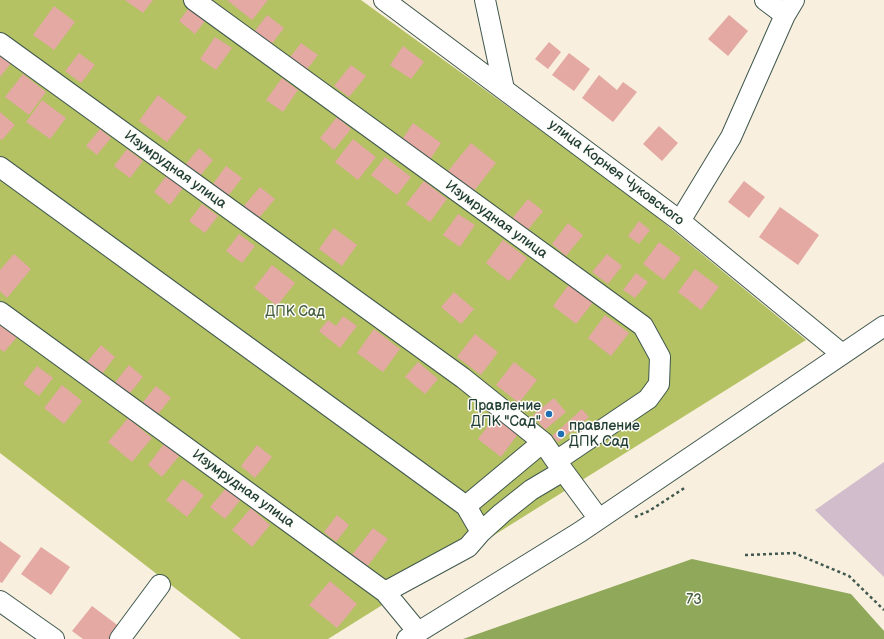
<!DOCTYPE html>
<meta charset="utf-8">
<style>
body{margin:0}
canvas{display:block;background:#f8efde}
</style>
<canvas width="884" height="639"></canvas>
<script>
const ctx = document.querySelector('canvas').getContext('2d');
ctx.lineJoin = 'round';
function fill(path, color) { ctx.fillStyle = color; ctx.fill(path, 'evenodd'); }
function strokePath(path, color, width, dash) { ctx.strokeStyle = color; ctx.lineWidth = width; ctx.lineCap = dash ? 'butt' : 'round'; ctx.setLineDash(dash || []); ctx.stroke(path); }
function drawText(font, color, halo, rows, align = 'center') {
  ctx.font = font + ' "Balsamiq Sans",sans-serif'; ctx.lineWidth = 3; ctx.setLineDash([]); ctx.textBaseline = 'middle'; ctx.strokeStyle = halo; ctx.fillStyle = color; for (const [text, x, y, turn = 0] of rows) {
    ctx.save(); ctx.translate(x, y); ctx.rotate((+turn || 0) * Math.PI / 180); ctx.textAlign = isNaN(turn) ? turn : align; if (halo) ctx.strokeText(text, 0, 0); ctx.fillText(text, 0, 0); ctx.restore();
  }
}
fill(new Path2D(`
 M884,462v115l-69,-67z`), '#d1bdcb');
fill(new Path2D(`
 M0,0h361l200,145 90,67 155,128 -478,299h-87l-241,-186z`), '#b4c264');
fill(new Path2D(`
 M692,559l159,35 33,37v8h-421z`), '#8fa85a');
fill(new Path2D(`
 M125,0h28l-10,13z
 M227,0h41l-16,20z
 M192,4l16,13 -13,17 -16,-13z
 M54,6l21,16 -21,28 -21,-15z
 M267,15l17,13 -13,17 -17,-13z
 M729,15l19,16 -20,25 -20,-17z
 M215,37l17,11 -16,22 -16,-11z
 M549,42l12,10 -13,17 -13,-10z
 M301,43l17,12 -13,17 -17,-12z
 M403,46l21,16 -13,17 -21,-14z
 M79,53l16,12 -14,18 -16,-12z
 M569,53l21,16 -16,22 -22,-16z
 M0,54l11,9 -11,14z
 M351,65l15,11 -17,21 -15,-11z
 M23,74l23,18 -17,23 -24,-18z
 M599,75l18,15 6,-8 14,10 -24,30 -31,-24z
 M282,78l16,12 -15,22 -17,-12z
 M158,95l29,22 -20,25 -28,-21z
 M42,100l24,18 -16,21 -24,-17z
 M0,112l15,13 -13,15 -2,-1z
 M337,117l14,12 -17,21 -14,-12z
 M413,123l28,20 -12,18 -28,-20z
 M659,126l19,17 -16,18 -19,-17z
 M100,129l11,9 -14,17 -11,-9z
 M353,139l23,18 -18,23 -23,-18z
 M471,143l25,20 -22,28 -26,-20z
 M199,148l14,12 -17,21 -14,-12z
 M127,149l16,12 -13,17 -16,-12z
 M385,157l26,20 -14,18 -26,-20z
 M226,166l16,12 -14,18 -15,-12z
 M167,175l16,13 -13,17 -16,-13z
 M424,181l23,18 -17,23 -24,-18z
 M744,181l21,16 -16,21 -21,-16z
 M260,187l15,12 -17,20 -15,-12z
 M528,199l15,12 -17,21 -15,-12z
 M202,204l16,12 -13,17 -16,-12z
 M780,207l39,28 -21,30 -39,-28z
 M458,214l17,11 -15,22 -17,-12z
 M639,221l11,9 -11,14 -11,-8z
 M568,223l15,12 -17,21 -14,-12z
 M334,228l23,17 -15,21 -23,-17z
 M239,234l16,12 -13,17 -16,-12z
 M503,240l24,18 -18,23 -23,-18z
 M659,242l22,16 -17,22 -21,-16z
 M14,254l17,15 -24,29 -7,-7v-21z
 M607,254l15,12 -14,18 -16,-12z
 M272,265l23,18 -18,23 -23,-18z
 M695,269l24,18 -18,23 -23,-18z
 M636,273l12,9 -13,16 -12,-8z
 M570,283l24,18 -18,23 -23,-18z
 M454,292l20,17 -13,15 -20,-17z
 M605,315l24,18 -18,23 -23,-18z
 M343,316l14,10 -17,22 -21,-17 9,-11 8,6z
 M0,322l18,14 -14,16 -4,-3z
 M374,329l26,20 -17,23 -26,-19z
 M475,334l23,18 -17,23 -24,-18z
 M101,345l14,12 -16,21 -15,-12z
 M418,362l20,17 -13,15 -20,-17z
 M514,362l23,18 -18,23 -23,-18z
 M129,365l14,12 -17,21 -14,-12z
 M37,366l16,12 -14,18 -16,-12z
 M62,385l20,16 -18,23 -20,-16z
 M156,386l15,12 -17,21 -15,-12z
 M554,398l12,14 -21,18 -12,-15z
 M582,409l7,8 -18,16 -1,-1 -12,10 -6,-6z
 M495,416l23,18 -17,23 -23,-18z
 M128,418l24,20 -20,24 -24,-20z
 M164,444l15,12 -17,21 -14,-12z
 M257,445l15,12 -17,21 -14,-12z
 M183,479l21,16 -17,22 -21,-17z
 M227,487l15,11 -17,21 -15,-12z
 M251,508l19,17 -18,22 -20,-17z
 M337,515l12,10 -13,17 -12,-10z
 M373,528l15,11 -22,29 -15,-12z
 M0,541l21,15 -19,27 -2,-1z
 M41,547l29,20 -19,28 -30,-21z
 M330,581l27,23 -20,24 -28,-23z
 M92,606l28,21 -9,12h-28l-11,-8z`), '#e3a9a2');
const minor = new Path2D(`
 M194,0l449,326 17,31 -1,27 -11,15 -92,62
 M384,0l296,221 162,133
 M485,0l19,89
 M765,0l20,15
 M0,43l463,335 80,64 13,19 43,58
 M0,167l466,339
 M680,221l51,-84 54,-122 9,-15
 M0,312l385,280 33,40
 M481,532l21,-19 29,-23 32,-19
 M385,592l83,-45 13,-15 -15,-26 77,-64
 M0,601l54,38
 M120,639l40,-54
 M407,639l173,-107 304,-206`);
strokePath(minor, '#40584e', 22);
strokePath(new Path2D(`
 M635,517l14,-6 37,-24
 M745,555l49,-2 55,23 35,34`), '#40584e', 2.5, [3, 3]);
strokePath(minor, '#fff', 20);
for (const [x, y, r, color] of [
 [549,414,4,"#1f6fb2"],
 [561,434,4,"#1f6fb2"]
]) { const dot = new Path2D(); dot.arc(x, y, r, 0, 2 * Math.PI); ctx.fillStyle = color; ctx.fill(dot); strokePath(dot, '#fdfcf7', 1.5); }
drawText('14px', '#1f3d34', '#fdfcf7', [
 ["Изумрудная улица",175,170,36],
 ["улица Корнея Чуковского",616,173,37],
 ["Изумрудная улица",496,220,36],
 ["Изумрудная улица",243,489,36]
]);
drawText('14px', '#445e40', '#fdfcf7', [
 ["ДПК Сад",295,312],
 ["73",694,600]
]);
drawText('14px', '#1f3d34', '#fdfcf7', [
 ["Правление",541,406],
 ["ДПК \"Сад\"",541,422],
 ["правление",569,426,"left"],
 ["ДПК Сад",569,442,"left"]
], 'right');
</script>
